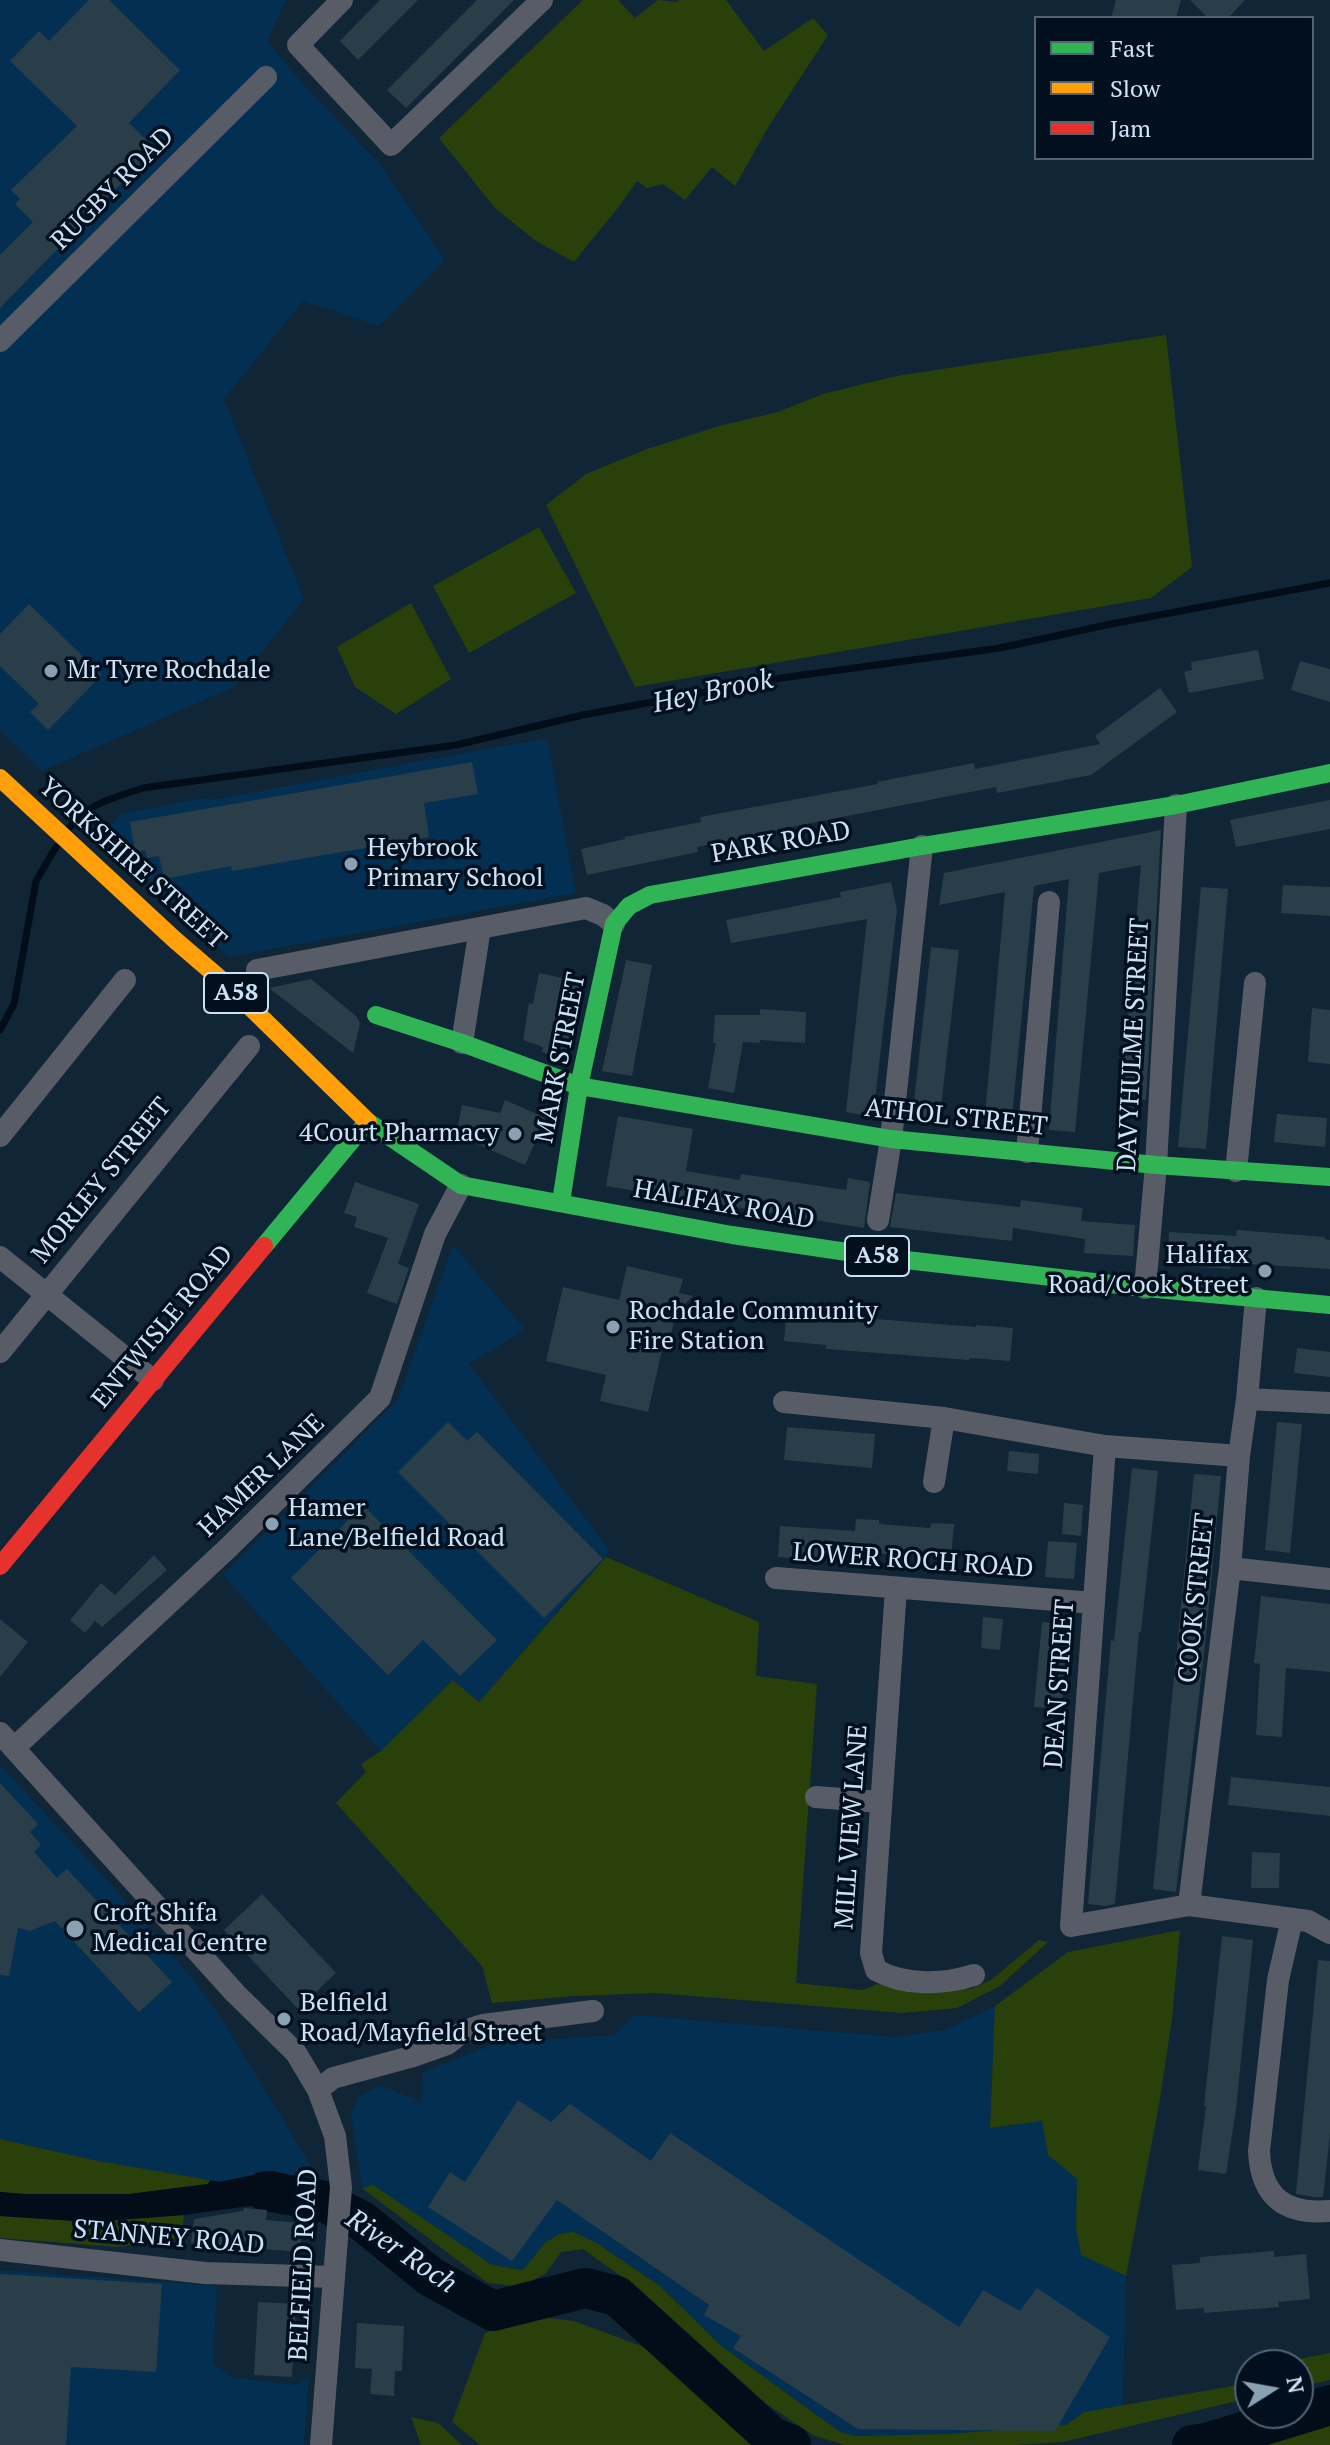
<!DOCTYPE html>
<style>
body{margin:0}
#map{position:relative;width:1330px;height:2445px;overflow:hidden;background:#102536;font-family:"PT Serif",serif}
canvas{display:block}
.legend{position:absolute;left:1034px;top:16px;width:280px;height:144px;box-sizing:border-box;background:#020f1d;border:2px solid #536374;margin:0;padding:10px 14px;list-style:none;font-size:24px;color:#cce2f7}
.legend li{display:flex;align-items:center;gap:16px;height:40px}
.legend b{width:40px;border:2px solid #536374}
.north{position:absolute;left:1234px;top:2349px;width:80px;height:80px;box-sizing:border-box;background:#020f1d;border:2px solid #536374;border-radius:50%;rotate:79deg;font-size:22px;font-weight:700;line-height:32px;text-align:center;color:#cce2f7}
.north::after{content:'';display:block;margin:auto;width:28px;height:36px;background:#8aa0b3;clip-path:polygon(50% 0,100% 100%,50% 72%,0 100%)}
</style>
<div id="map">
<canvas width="1330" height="2445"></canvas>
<ul class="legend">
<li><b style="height:10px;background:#30b455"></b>Fast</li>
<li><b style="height:10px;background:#ff9f0a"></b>Slow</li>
<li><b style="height:10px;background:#e5322d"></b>Jam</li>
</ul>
<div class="north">N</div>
</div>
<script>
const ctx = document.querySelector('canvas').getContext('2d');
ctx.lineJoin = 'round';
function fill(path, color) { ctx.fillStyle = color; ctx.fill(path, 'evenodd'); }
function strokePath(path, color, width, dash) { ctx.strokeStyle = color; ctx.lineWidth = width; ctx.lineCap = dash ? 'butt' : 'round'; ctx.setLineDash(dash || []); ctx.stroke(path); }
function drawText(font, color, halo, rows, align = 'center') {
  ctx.font = font + ' "PT Serif",serif'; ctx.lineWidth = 7; ctx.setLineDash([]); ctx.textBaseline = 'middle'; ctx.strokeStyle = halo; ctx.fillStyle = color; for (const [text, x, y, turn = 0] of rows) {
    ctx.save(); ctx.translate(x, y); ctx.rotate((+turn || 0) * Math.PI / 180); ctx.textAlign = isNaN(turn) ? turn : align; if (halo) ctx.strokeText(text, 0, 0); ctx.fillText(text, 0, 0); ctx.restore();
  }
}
fill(new Path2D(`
 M0,0h286l-19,41 34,41 79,82 65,96 -66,66 -76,-25 -79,98 80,200 -70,88 -192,84 -42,-41z
 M547,738l29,155 -347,64 -127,-122 19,-21 89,-17 1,3z
 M453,1245l72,84 -56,35 141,187 -131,151 -26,-21 -72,70 -158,-176 175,-176z
 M0,1765l106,114 88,101 27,38 100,164 -48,-11 -54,11 -121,-21 -98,-22z
 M995,2006l-5,122 52,-7 6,34 29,24 -1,49 5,27 45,21 -3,129 -39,7 -18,13 -119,9 -92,2 -15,-4 -120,-87 -60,-59 -65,-44 -22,-10 -28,11 -22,27 -31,-5 -119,-79 -11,2 -11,-73 7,-18 22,-12 42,17 1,-30 77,-30 115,-7 19,-20 261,22 50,-7z
 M0,2270l217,16 -4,77 17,14 66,8 13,-9 -5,69h-304z`), '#022f52');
fill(new Path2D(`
 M583,0h35l17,18 23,-18 19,2 2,-2h47l38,51 49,-33 15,17 -59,91 -34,60 -23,-19 -27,33 -22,-16 -16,4 -10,-7 -16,23 -47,58 -38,-21 -41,-33 -56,-70z
 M1166,335l26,232 -41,31 -516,89 -89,-182 40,-31 61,-25 72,-23 59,-14 45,-18 73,-18z
 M539,527l37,66 -107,60 -36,-67z
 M411,603l40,76 -55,35 -41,-27 -18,-40z
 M606,1557l153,65 -3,54 61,8 -21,299 67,7 14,-6 47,6 47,-1 20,-9 48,-40 9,2 -48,44 -43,22 -55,5 -246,-20 -82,3 -82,7 -10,-37 -146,-163 30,-31 -5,-8 20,-13 72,-71 26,22z
 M1180,1930l-8,89 -13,86 -33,171 -45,-21 -5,-27 1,-49 -29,-24 -6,-34 -52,7 5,-122 73,-54z
 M0,2139l98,22 112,19 -2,4 -79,10h-104l-25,-2z
 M373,2185l119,80 31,5 22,-27 14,-9 14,-2 22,10 65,44 60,59 120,87 15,4 92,-2 119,-9 18,-13 166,-29v15l-187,44 -46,3h-173l-31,-10 -45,-30 -132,-118 -53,-38 -22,3 -15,21 -25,14 -33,-4 -126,-95z
 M184,2215l-3,23 -63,9 -118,-9v-22l90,6z
 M532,2316l42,5 70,26 46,34 68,64h-278l-28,-23 33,-89z
 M1330,2353v27l-32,7v-22h-15v-3z
 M411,2417l27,6 24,22h-41z
 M1330,2420v25h-85l12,-3z`), '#2a400b');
fill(new Path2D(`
 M273,2171l48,11 -4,50 -26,-17 -27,-11 -80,11 -94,7 -90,-6v-24l25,2h104l79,-10 2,-4 9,2z`), '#030d19');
strokePath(new Path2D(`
 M70,827c17,-24 47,-30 73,-39l313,-43 127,-30 198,-37 219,-30 111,-24 219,-41
 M0,1030l14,-26 22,-123 20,-34`), '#030d19', 7);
strokePath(new Path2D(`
 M265,2191l55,9 42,21 69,56 62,34 92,-23 32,8 155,141 19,8
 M1192,2445l14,-2 124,-38`), '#030d19', 40);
fill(new Path2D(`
 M89,0h20l71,70 -51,53 26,26 -155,159v-53l33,-33 -18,-18 5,-5 -9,-9 66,-64 -67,-65 29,-30 10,10z
 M380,0h38l-60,60 -18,-19z
 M477,0h37l-108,108 -19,-18z
 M1116,0h65l-5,18h-65z
 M1190,0h55l-17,18h-20z
 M29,604l73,71 -54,55 -18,-18 9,-8 -39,-38v-32z
 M1258,650l6,29 -75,14 -5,-21 8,-2 -1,-8z
 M1300,661l30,8v33l-39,-12z
 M1160,688l17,24 -86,63 -94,18 -1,-6 -195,38 -104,22 1,5 -111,23 -6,-26 44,-10v-2l76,-15 -1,-5 178,-33 -1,-2 97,-19 1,6 125,-25 -5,-8z
 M472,762l6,32 -54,9 5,34 -197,34 -1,-5 -67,13 -5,-23 -12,2 -2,-8 -10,2 -5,-30z
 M1330,800v29l-94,18 -6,-27z
 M1161,830l-15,270 -25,-2 20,-233 -42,8 -24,259 -26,-2 20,-251 -35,7 -23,242 -27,-2 21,-234 -66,13 5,-32z
 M891,882l6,28 -24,207 -27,-5 21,-193 -136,24 -5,-23 115,-23 -1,-5z
 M1283,885l47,2v29l-49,-3z
 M1201,887l27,2 -22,260 -28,-2z
 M931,947l28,3 -20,174 -27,-3z
 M626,960l26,5 -20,111 -30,-5z
 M539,973l43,9 -17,79 -23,-9 1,-5 -20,-7 6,-37 4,1z
 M311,979l46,38 3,7 -7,29 -84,-65z
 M1312,1008l18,2v54l-22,-2z
 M760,1009l46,3 -1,31 -45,-3v3l-17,-1 -9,51 -26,-5 8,-45h-3l2,-28h45z
 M505,1100l41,18 -21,47 -69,-30 6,-30 38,8z
 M1277,1114l50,4 -2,29 -51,-5z
 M618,1116l75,13 -7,42 54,9 1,-6 105,16 2,-12 22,4 -6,46 -258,-42z
 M355,1182l64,22 -21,60 11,4 -12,36 -30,-11 21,-55 -34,-11 3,-10 -13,-4z
 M896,1193l124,14 1,-7 62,8 -2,13 54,4 -2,31 -49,-3 1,-14 -72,-11 -1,13 -122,-14z
 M1237,1230l88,7 -1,2 6,1v29l-99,-6 -1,6 -63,-4 2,-33 67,4z
 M627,1266l56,13 -4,14 14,3 -17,17 -7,29 -5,-1 -16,71 -48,-11 6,-26 -60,-14 17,-74 56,13z
 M787,1306l37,3v6l152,12v-2l37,3 -3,33 -40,-3 -1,2 -143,-11v-4l-42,-4z
 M1297,1348l33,4v25l-36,-4z
 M448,1422l19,19 10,-9 126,127 -59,59 -146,-146z
 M1277,1422l25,2 -12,129 -25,-3z
 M787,1427l88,7 -3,34 -88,-8z
 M1009,1451l30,3 -1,20 -31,-3z
 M1132,1468l26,3 -17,161h-2l-24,272 -10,2 -17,-2 23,-264 3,1z
 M1194,1474l27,2 -15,160 -30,256 -23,-3z
 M1064,1503l19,2 -2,31 -19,-2z
 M363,1505l134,135 -37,36 -37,-36 -35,35 -97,-97z
 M856,1519l23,1v4l51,4 1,-5 23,1 -3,34 -110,-7 -1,10 -62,-4 2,-31 75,5z
 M1048,1541l29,2 -3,36 -29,-2z
 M154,1555l13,15 -65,57 -7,-6 -10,12 -15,-13 31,-37 14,12z
 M1261,1596l69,8v68l-44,-4 -4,69 -26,-2 4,-71 -6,-1z
 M983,1617l20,2 -3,31 -19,-2z
 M0,1619l28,23 -28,35z
 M1042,1622l27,2 -8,85 -27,-2z
 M1231,1777l99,10v29l-102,-11z
 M0,1783l38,41 -8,8 11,13 -7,7 23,26 10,-9 105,113 -33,30 -84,-91 -25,10 -12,-3 -9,48 -9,-1z
 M1252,1852l28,1 -1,35h-28z
 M262,1894l74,79 -38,36 -74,-79z
 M1222,1936l31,4 -17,169 -10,65 -28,-4 8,-64h-2z
 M1318,1960l12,1v173l-7,63h-8l-19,-3z
 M518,2100l33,22 19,-18 81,57 19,-28 289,194 24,-37 37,21 17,-23 73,49 -55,94 -197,-2 -125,-81 8,-12 -37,-21 5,-10 -152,-105 -45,61 -84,-54 22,-35 15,10z
 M244,2208l23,2 -1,10 36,3 -2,29 -109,-9 3,-24 49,-8z
 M1274,2251v6l32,-3 4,45 -32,3 1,5 -75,6v-5l-28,2 -4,-45 28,-2v-6z
 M0,2274l162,10 -6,88 -85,-5 -5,78h-66z
 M258,2302l38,2 -4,73 -38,-2z
 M357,2323l47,3 -2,45h-7l-1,25 -24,-2 2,-25 -17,-1z`), '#2a3e4a');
strokePath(new Path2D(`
 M342,0l-44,45 93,100 151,-145
 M0,341l266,-264
 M257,970l329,-62 17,7 11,9
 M462,1043l18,-115
 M0,1136l125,-156
 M1027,1152l22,-250
 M1236,1171l19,-188
 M878,1220l13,-81 31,-293
 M0,1257l153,123
 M1145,1288l11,-123 20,-360
 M0,1352l249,-306
 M1247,1399l83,4
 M784,1402l160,16 161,28 134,10
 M1105,1446l-34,480 118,-21 119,16 22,12
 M934,1482l10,-64
 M1230,1568l100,11
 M776,1578l318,25
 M896,1588l-25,365 5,17c29,16 67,15 98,5
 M0,1733l235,260 61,60 22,37 17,46 6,51 -20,258
 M14,1748l215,-201 151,-149 55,-164 26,-49
 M816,1797l65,5
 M1189,1905l41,-337 9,-112 8,-57 9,-101
 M1292,1919l-14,61 -19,171c2,46 26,64 71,60
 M318,2090l15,-12 77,-21 37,-13 17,-13 19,-6 110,-14
 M0,2250l205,23 129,4`), '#585c66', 22);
strokePath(new Path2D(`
 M376,1015l86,28 117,43 312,53 265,26 174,12
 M368,1122l93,63 271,50 149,22 264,31 185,17
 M561,1202l18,-116 35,-162 15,-18 21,-11 272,-49 254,-41 154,-32
 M264,1246l103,-124`), '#30b455', 18);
strokePath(new Path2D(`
 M0,778l175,162 57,49 136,133`), '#ff9f0a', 18);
strokePath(new Path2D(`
 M0,1566l264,-320`), '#e5322d', 18);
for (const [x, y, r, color] of [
 [51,671,8,"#8aa0b3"],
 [351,864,8,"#8aa0b3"],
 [515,1134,8,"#8aa0b3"],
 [1265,1271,8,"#8aa0b3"],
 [613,1327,8,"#8aa0b3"],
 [272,1524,8,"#8aa0b3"],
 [75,1929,10,"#8aa0b3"],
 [284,2019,8,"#8aa0b3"]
]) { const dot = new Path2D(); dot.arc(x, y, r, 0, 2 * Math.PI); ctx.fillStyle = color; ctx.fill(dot); strokePath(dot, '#020f1d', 3); }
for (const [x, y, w] of [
 [236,993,64],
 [877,1256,64]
]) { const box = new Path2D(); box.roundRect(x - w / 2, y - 20, w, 40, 6); ctx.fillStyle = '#020f1d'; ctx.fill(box); strokePath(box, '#cce2f7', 2); }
drawText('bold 24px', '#cce2f7', null, [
 ["A58",236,993],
 ["A58",877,1256]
]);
drawText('26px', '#cce2f7', '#020f1d', [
 ["RUGBY ROAD",113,189,-45],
 ["PARK ROAD",781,843,-10],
 ["YORKSHIRE STREET",132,864,42],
 ["DAVYHULME STREET",1134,1045,-87],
 ["MARK STREET",561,1058,-79],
 ["ATHOL STREET",956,1118,6],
 ["MORLEY STREET",102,1181,-51],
 ["HALIFAX ROAD",724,1205,10],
 ["ENTWISLE ROAD",163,1327,-50],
 ["HAMER LANE",262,1476,-44],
 ["LOWER ROCH ROAD",913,1561,4],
 ["COOK STREET",1197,1598,-84],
 ["DEAN STREET",1060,1684,-86],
 ["MILL VIEW LANE",852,1827,-86],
 ["STANNEY ROAD",169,2238,5],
 ["BELFIELD ROAD",304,2265,-87]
]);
drawText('26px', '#cce2f7', '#020f1d', [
 ["Mr Tyre Rochdale",67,671],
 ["Heybrook",367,849],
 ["Primary School",367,879],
 ["4Court Pharmacy",499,1134,"right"],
 ["Halifax",1249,1256,"right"],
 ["Road/Cook Street",1249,1286,"right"],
 ["Rochdale Community",629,1312],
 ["Fire Station",629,1342],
 ["Hamer",288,1509],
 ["Lane/Belfield Road",288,1539],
 ["Croft Shifa",93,1914],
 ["Medical Centre",93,1944],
 ["Belfield",300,2004],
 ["Road/Mayfield Street",300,2034]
], 'left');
drawText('italic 28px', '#cbe0f4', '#020f1d', [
 ["Hey Brook",713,692,-12],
 ["River Roch",401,2252,34]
]);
</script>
